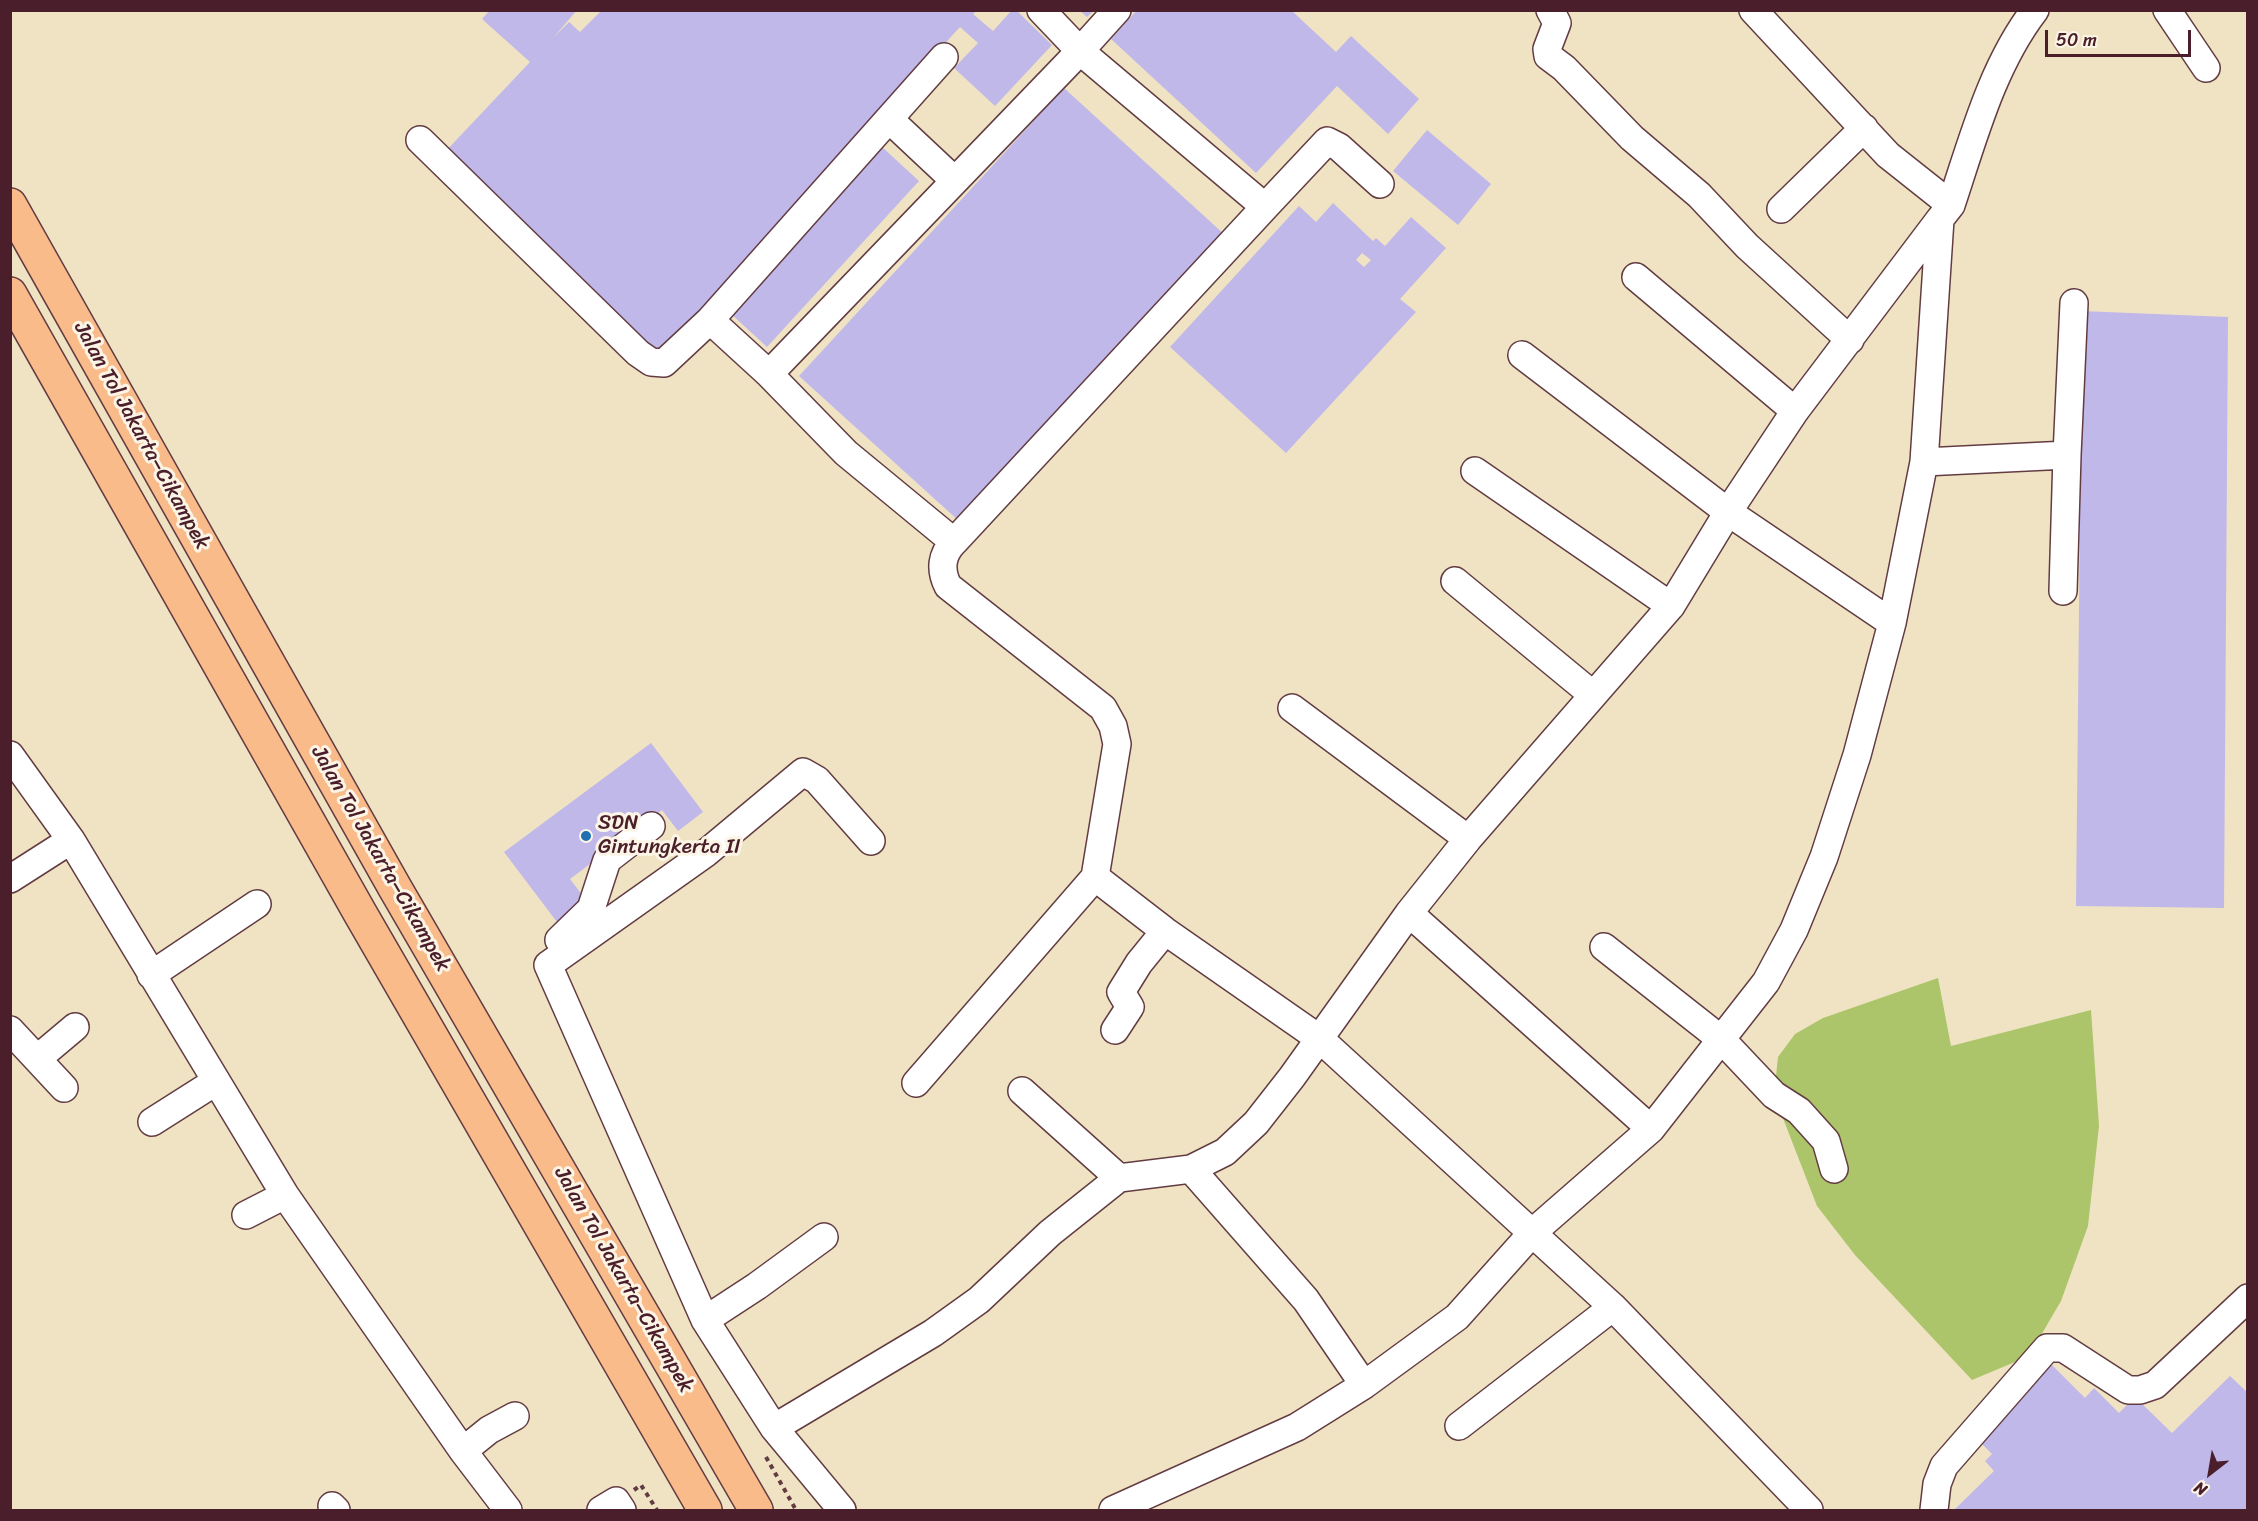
<!DOCTYPE html>
<meta charset="utf-8">
<style>
body{margin:0}
#map{position:relative;width:2258px;height:1521px;overflow:hidden;background:#efe3c4;font-family:Sriracha,sans-serif}
canvas{display:block}
.frame{position:absolute;inset:0;border:12px solid #4a1f2b;pointer-events:none}
.north{position:absolute;left:2180px;top:1443px;width:60px;height:60px;-webkit-text-stroke:4px #fcf5e5;paint-order:stroke;rotate:211deg;font-size:16px;font-weight:700;line-height:24px;text-align:center;color:#4a1f2b}
.north::after{content:'';display:block;margin:auto;width:21px;height:27px;background:#4a1f2b;clip-path:polygon(50% 0,100% 100%,50% 72%,0 100%)}
.scale{position:absolute;left:2045px;top:30px;width:146px;height:27px;box-sizing:border-box;border:3px solid #4a1f2b;border-top:0;padding-left:8px;font-size:18px;line-height:21px;white-space:nowrap;color:#4a1f2b;-webkit-text-stroke:4px #fcf5e5;paint-order:stroke}
</style>
<div id="map">
<canvas width="2258" height="1521"></canvas>
<div class="frame"></div>
<div class="north">N</div>
<div class="scale">50 m</div>
</div>
<script>
const ctx = document.querySelector('canvas').getContext('2d');
ctx.lineJoin = 'round';
function fill(path, color) { ctx.fillStyle = color; ctx.fill(path, 'evenodd'); }
function strokePath(path, color, width, dash) { ctx.strokeStyle = color; ctx.lineWidth = width; ctx.lineCap = dash ? 'butt' : 'round'; ctx.setLineDash(dash || []); ctx.stroke(path); }
function drawText(font, color, halo, rows, align = 'center') {
  ctx.font = font + ' Sriracha,sans-serif'; ctx.lineWidth = 6; ctx.setLineDash([]); ctx.textBaseline = 'middle'; ctx.strokeStyle = halo; ctx.fillStyle = color; for (const [text, x, y, turn = 0] of rows) {
    ctx.save(); ctx.translate(x, y); ctx.rotate((+turn || 0) * Math.PI / 180); ctx.textAlign = isNaN(turn) ? turn : align; if (halo) ctx.strokeText(text, 0, 0); ctx.fillText(text, 0, 0); ctx.restore();
  }
}
fill(new Path2D(`
 M1938,978l13,68 140,-36 8,116 -11,100 -27,75 -24,41 -15,17 -50,21 -117,-125 -38,-49 -43,-111 4,-38 17,-23 28,-16z`), '#acc56a');
fill(new Path2D(`
 M490,10h87l-23,27 15,-15 11,10 22,-22h375l-4,4 20,17 19,-21h4l36,35 -57,61 -41,-38 24,-25 -18,-16 -302,328 -214,-202 86,-91 -48,-43z
 M1079,10h15l-7,7z
 M1137,10h154l45,42 15,-16 68,63 -31,35 -51,-48 -81,87 -145,-134z
 M1064,88l162,148 -267,285 -160,-145z
 M1427,130l64,54 -33,41 -65,-54z
 M881,146l38,35 -152,166 -38,-35z
 M1333,203l40,38 3,-3 9,8 26,-29 35,31 -46,51 16,13 -130,141 -116,-106 129,-141 17,16zM1362,253l9,7 -7,7 -8,-7z
 M2082,311l146,6 -4,591 -148,-2z
 M651,743l52,69 -25,19 -16,-21 -92,69 19,25 -29,22 -56,-74z
 M2052,1365l33,33 9,-10 25,25 16,-16 37,36 58,-57 18,17v117h-294l40,-39 -9,-10 7,-7 -15,-15z`), '#c0b8e9');
const minor = new Path2D(`
 M1041,10l39,41 37,-41
 M1550,10l7,13 -10,26 1,7 16,12 68,70 67,57 48,51 103,94
 M1753,10l135,145 63,50
 M2167,10l39,58
 M889,119l65,61
 M420,140l218,213 13,9 13,1 46,-43 59,54 77,79 108,89c-13,13 -14,28 -6,44l155,122 10,18 4,18 -22,133 -179,206
 M1265,207l62,-66 12,6 41,37
 M1781,209l83,-81
 M1636,277l159,134
 M710,320l234,-263
 M1522,355l206,157 164,111
 M769,374l311,-323 185,156 -311,335
 M1924,462l143,-7 7,-152
 M1475,471l196,135
 M1455,581l138,114
 M2063,591l4,-136
 M1292,708l176,131
 M10,755l61,85 214,355 178,256 45,59
 M1095,877l70,54 155,108 293,268 196,203
 M10,879l61,-39
 M1409,913l242,216
 M559,940l32,-31 16,-49 44,-34
 M1604,947l118,93 52,55 25,16 27,30 8,28
 M151,975l106,-71
 M10,1030l54,58
 M1115,1030l15,-23 -9,-15 18,-29 26,-32
 M37,1059l38,-32
 M1022,1091l97,87
 M152,1122l63,-40
 M1191,1169l115,131 58,85
 M246,1215l39,-20
 M705,1320l52,-34 67,-49
 M1459,1426l154,-119
 M774,1428l159,-95 46,-33 71,-67 69,-55 72,-9 34,-17 31,-29 36,-46 117,-164 59,-74 203,-233 57,-94 67,-101 145,-192
 M463,1451l26,-21 26,-14
 M332,1506l4,4
 M601,1510l15,-9 6,9
 M842,1510l-68,-82 -69,-108 -157,-355 158,-112 97,-81 14,8 54,61
 M1113,1510l184,-83 67,-42 93,-68 76,-85 118,-103 115,-147 28,-52 30,-73 33,-102 35,-132 32,-161 16,-243 11,-14c22,-66 41,-139 84,-195
 M1934,1510l3,-26 7,-18 103,-118h16l65,42h12l15,-5 93,-87`);
const highway = new Path2D(`
 M10,205l385,683 361,622
 M10,294l350,619 345,597`);
strokePath(minor, '#633c42', 30);
strokePath(highway, '#633c42', 36);
strokePath(new Path2D(`
 M766,1457l30,53
 M634,1490l7,-5 16,25`), '#633c42', 4, [4.5, 4.5]);
strokePath(minor, '#fff', 27);
strokePath(highway, '#fabb8b', 33);
for (const [x, y, r, color] of [
 [586,836,6,"#1f6fb2"]
]) { const dot = new Path2D(); dot.arc(x, y, r, 0, 2 * Math.PI); ctx.fillStyle = color; ctx.fill(dot); strokePath(dot, '#fcf5e5', 2); }
drawText('21px', '#4a1f2b', '#fcf5e5', [
 ["Jalan Tol Jakarta–Cikampek",141,436,61],
 ["Jalan Tol Jakarta–Cikampek",380,859,60],
 ["Jalan Tol Jakarta–Cikampek",623,1280,60]
]);
drawText('21px', '#4a1f2b', '#fcf5e5', [
 ["SDN",598,824],
 ["Gintungkerta II",598,848]
], 'left');
</script>
